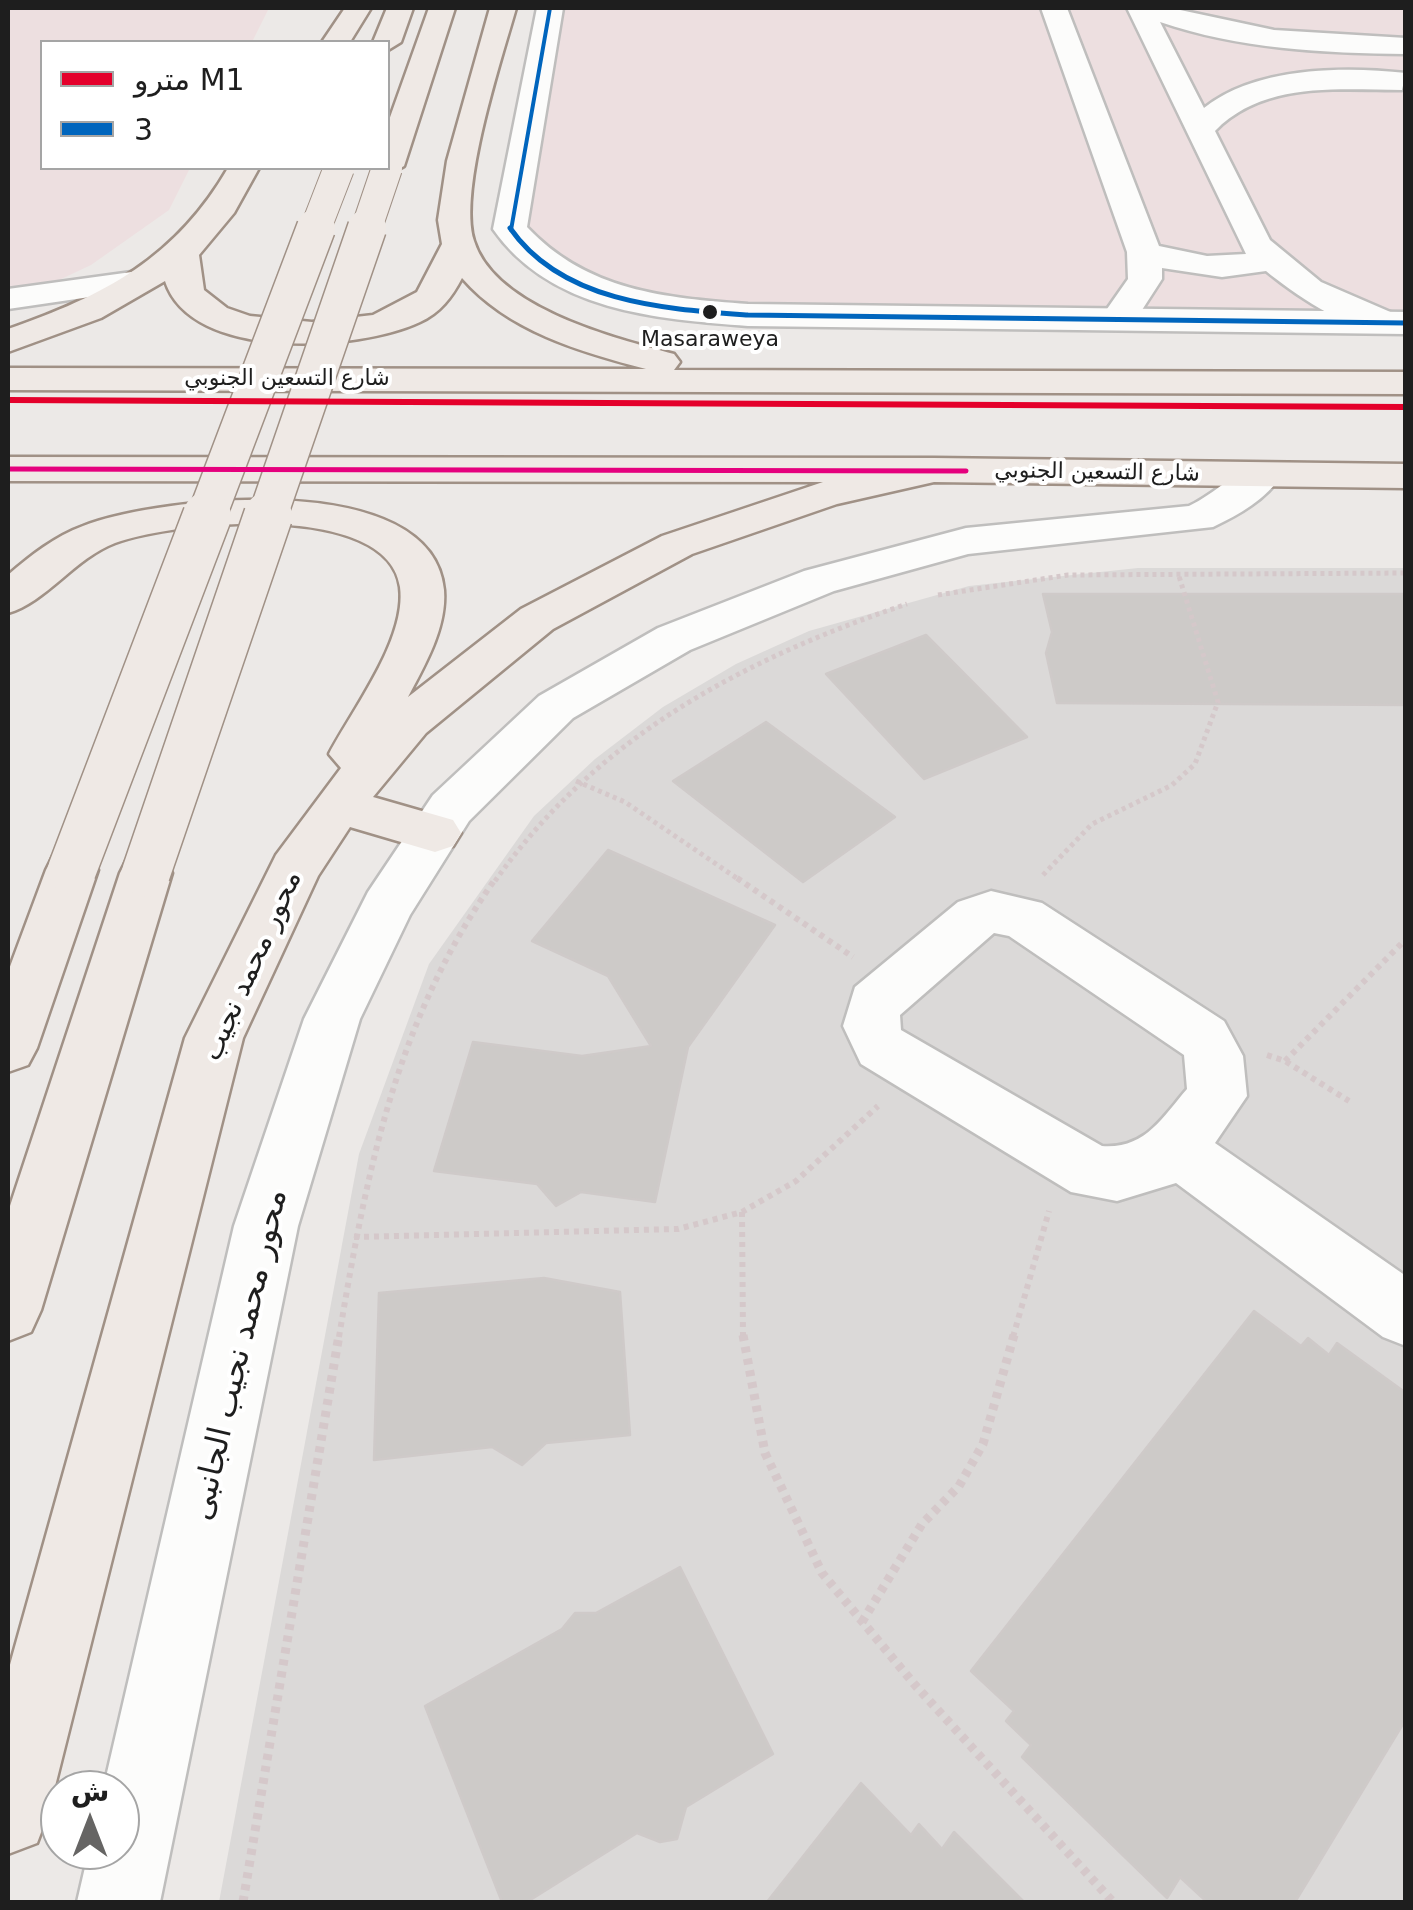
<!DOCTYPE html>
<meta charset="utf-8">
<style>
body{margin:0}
#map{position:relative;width:1413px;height:1910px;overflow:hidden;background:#ece9e7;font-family:"DejaVu Sans",Vazirmatn,sans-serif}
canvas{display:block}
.frame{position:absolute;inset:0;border:10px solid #1e1e1e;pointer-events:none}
.legend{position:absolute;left:40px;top:40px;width:350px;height:130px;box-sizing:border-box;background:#fff;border:2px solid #a5a5a5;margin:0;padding:12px 18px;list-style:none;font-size:30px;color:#1e1e1e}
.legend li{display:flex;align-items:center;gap:20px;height:50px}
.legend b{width:50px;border:2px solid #a5a5a5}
.north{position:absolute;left:40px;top:1770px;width:100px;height:100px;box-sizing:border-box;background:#fff;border:2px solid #a5a5a5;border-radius:50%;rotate:0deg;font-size:28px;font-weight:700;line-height:40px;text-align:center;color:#1e1e1e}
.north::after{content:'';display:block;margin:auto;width:35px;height:45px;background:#666564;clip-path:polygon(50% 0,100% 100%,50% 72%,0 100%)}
</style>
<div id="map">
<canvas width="1413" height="1910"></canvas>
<div class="frame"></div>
<ul class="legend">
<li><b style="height:12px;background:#e4002b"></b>مترو M1</li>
<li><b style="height:12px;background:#0065bd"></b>3</li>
</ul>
<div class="north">ش</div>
</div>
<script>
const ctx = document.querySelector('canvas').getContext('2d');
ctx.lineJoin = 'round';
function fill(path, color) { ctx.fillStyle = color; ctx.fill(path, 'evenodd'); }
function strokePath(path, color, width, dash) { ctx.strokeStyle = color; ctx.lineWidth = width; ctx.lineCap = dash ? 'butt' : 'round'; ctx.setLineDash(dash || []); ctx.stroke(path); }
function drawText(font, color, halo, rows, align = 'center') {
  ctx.font = font + ' "DejaVu Sans",Vazirmatn,sans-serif'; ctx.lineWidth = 8; ctx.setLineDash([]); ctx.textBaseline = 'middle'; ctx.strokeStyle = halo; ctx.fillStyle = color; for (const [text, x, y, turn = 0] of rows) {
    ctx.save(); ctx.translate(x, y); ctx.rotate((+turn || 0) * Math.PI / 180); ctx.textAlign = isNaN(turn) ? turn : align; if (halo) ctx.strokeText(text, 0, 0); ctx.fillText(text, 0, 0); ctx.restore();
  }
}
fill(new Path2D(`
 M1138,568h267v1334h-1186l140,-748 70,-190 105,-148 61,-57 68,-52 73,-43 73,-33 160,-45z`), '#dbd9d8');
fill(new Path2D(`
 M8,8h261l-17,34h-210v126h148l-21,42 -78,55 -83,39z
 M558,8h847v302l-687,-3 -133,-15 -63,-67 -1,-31z`), '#eddfe0');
const building = new Path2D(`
 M1043,594h363v111l-349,-2 -11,-50 6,-21z
 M926,635l101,102 -103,42 -98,-105z
 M766,722l129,95 -92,65 -130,-101z
 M608,850l167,75 -87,122 -33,155 -74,-10 -25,14 -19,-22 -103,-13 39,-129 109,14 69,-10 -43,-70 -76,-35z
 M544,1278l76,14 10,143 -84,8 -24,22 -30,-18 -118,13 5,-167z
 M1254,1311l47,35 7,-8 21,17 8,-12 69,50v326l-111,183h-88l-27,-25 -13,21 -145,-141 9,-12 -25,-24 8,-10 -43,-40z
 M680,1567l93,187 -87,53 -9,32 -17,3 -23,-9 -110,69h-25l-77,-196 137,-77 13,-16h21z
 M861,1783l50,52 8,-11 23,25 12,-17 70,70h-257z`);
fill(building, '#cdcac8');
strokePath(building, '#cfcac9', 2.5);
const minor = new Path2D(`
 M1041,8h26l92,238 48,10 39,-2 -119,-246h44l103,22 132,8v16c-83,-1 -167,-5 -246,-32l44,86c51,-41 139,-42 202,-35l-4,17c-64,0 -138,-9 -187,41l55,109 51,42 74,32 5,8 -5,8c-37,9 -101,-36 -129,-59l-44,6 -60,-9v11l-31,48h-26l-5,-8 28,-40 -1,-27z
 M991,891l51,12 182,118 19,35 4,40 -32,47 191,133v70l-23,-9 -207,-154 -59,18 -46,-9 -210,-128 -18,-38 12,-39 103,-85zM994,933l15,3 175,119 3,34c-26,30 -42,60 -85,57l-201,-116 -1,-15z`);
const tertiary = new Path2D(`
 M537,8h26l-36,219c60,64 138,71 221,77l658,8v22l-658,-8c-91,-7 -198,-15 -255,-97z
 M139,271l12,3 5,7 -5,7 -143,21v-20z
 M1262,463l14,3 6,9c-17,25 -42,39 -69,52l-245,27 -134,37 -144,59 -117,68 -104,103 -59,94 -50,104 -62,207 -138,676h-83l12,-52h31v-60h-17l131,-564 70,-207 64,-127 65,-97 106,-99 119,-68 146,-57 162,-43 223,-22c26,-12 48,-37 73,-43z`);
const primary = new Path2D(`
 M345,8h26l-21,34h-28z
 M387,8h26l-12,34 -13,8v-8h-15z
 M429,8h26l-51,158 -16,9 -11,-2 -4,-5h15v-45z
 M490,8h26c-15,53 -58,182 -42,233 21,67 140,97 200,113l6,8 -6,8 732,2v22l-1398,-4v-22l638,1c-66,-17 -138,-38 -184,-91 -10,19 -22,35 -42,44 -61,29 -229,40 -255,-41l-64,37 -93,34v-23c96,-33 168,-71 220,-161h31l-25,45 -35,42 5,35 23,18 23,8 62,6 61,-7 44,-23 25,-48 -4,-24 9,-59z
 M8,457l926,1 472,6v24l-472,-6 -97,22 -145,50 -139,75 -127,104 -53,64 80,23 8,13 -8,13 -18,6 -85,-25 -32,49 -75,162 -195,776 -11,29 -29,11v-182l177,-634 91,-183 65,-87 -12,-14c23,-44 78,-115 71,-167 -12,-87 -226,-66 -285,-44 -40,15 -70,60 -107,70v-38c22,-19 47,-39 75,-49 78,-30 350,-59 361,64 3,37 -19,75 -36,107l113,-88 141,-73 161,-54 -815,-1z
 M72,850l19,6 7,14 -61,178 -9,17 -20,7v-100l38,-102 7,-14z
 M146,853l19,6 7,14 -131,437 -10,22 -23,9v-129l112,-339 7,-14z`);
strokePath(minor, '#bfbebd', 5);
strokePath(tertiary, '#bfbebd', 5);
strokePath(primary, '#a09186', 5);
strokePath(new Path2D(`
 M938,595l130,-20 338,-2
 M576,781l49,21 116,79
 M1043,875l49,-51 80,-39 23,-21 23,-62 -40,-129
 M495,881c102,-144 248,-222 412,-277`), '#d5c8ca', 5, [4, 4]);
strokePath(new Path2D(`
 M737,878l116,79
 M1267,1055l18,6 64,40
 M1285,1061l121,-122
 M742,1212l1,125
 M354,1237l324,-8 64,-17 54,-31 82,-75
 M339,1337c28,-167 57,-318 157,-459
 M1013,1337l36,-126`), '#d5c8ca', 6, [5, 5]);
strokePath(new Path2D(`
 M743,1335l22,118 57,120 93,112 198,217
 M862,1622l60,-98 37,-38 24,-42 31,-109
 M243,1902l96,-567`), '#d5c8ca', 9, [6, 6]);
fill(minor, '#fcfcfb');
fill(tertiary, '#fcfcfb');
fill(primary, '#efe9e5');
const primaryBridgeFar2 = new Path2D(`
 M315,230l24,-62
 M366,230l21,-62`);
const primaryBridgeFar1 = new Path2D(`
 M206,518l110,-290
 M267,518l100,-290`);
const primaryBridge = new Path2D(`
 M72,870l135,-354
 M146,873l122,-357`);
strokePath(primaryBridgeFar2, '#a09186', 32, []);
strokePath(primaryBridgeFar1, '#a09186', 41, []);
strokePath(primaryBridge, '#a09186', 51, []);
strokePath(primaryBridgeFar2, '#efe9e5', 30);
strokePath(primaryBridgeFar1, '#efe9e5', 38);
strokePath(primaryBridge, '#efe9e5', 48);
strokePath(new Path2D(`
 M511,230l39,-222`), '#0065bd', 4);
strokePath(new Path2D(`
 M510,228c52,75 155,81 238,87l658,8`), '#0065bd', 5);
strokePath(new Path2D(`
 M8,469l958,2`), '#e5007d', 5);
strokePath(new Path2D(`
 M8,400l1398,7`), '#e4002b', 6);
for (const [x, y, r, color] of [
 [710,312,9,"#1e1e1e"]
]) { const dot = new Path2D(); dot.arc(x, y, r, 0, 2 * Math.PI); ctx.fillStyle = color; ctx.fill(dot); strokePath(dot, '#fff', 4); }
drawText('22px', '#1e1e1e', '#fff', [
 ["Masaraweya",710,340]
]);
drawText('22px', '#1e1e1e', '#fff', [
 ["شارع التسعين الجنوبي",287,379],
 ["شارع التسعين الجنوبي",1097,473,1]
]);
drawText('28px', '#1e1e1e', '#fff', [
 ["محور محمد نجيب",253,966,-66]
]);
drawText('32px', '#1e1e1e', '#fff', [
 ["محور محمد نجيب الجانبى",240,1355,-77]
]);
</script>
